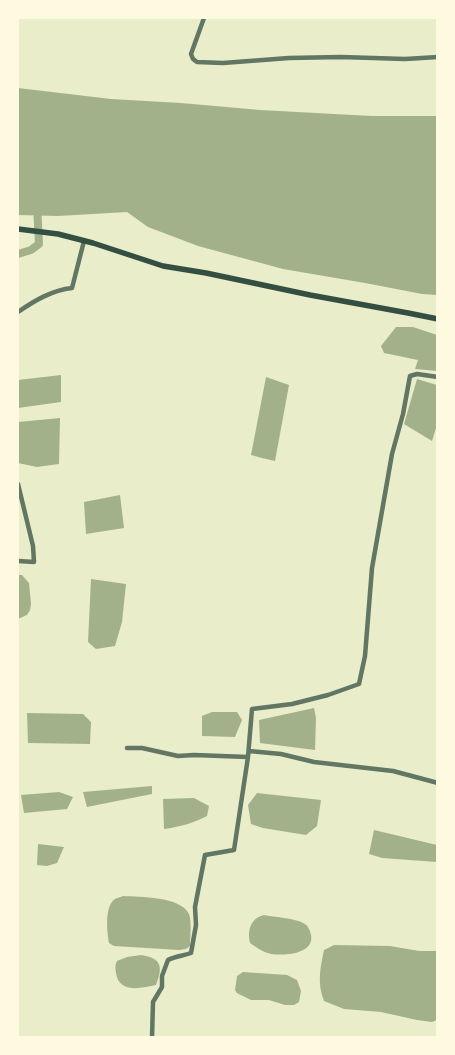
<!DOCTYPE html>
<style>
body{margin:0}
#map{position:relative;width:455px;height:1055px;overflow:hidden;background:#e9edc9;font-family:Raleway,sans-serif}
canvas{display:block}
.frame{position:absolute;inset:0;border:19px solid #fefae0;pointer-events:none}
</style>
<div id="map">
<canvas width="455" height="1055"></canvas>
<div class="frame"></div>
</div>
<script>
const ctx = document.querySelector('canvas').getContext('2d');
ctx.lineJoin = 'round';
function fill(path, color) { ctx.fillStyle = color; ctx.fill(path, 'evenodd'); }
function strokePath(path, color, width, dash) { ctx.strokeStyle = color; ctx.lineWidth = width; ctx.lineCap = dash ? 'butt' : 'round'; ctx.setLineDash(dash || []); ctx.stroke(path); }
fill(new Path2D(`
 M18,88l93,11 70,4 79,7 112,6h65v179l-15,-1 -57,-11 -82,-14 -85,-23 -50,-19 -21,-15 -69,4 -40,-1z
 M396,327h17l24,8v36l-22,-2 3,-9 -34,-7 -3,-7z
 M61,375v27l-43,6v-28z
 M266,377l23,8 -14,76 -13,-3 -11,-3z
 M417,379l20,6v40l-5,16 -28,-17z
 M60,418l-1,46 -22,3 -19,-4v-41z
 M120,495l4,33 -38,6 -2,-32z
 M18,575h4l7,8 2,21 -1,6 -3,5 -9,4z
 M91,579l35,5 -4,38 -7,24 -19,3 -8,-7z
 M314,708l2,10 -1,32 -55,-7 -1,-23z
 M212,712h25l5,8 -7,17 -33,-1v-20z
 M27,713l56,1 8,8 -1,22 -62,-1z
 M152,786v8l-65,13 -4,-15z
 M59,792l14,5 -6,12 -43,4 -3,-18z
 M257,793l64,7 -4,26 -11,9 -43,-7 -12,-4 -3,-19z
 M194,798l15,8 -2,10c-14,7 -27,11 -43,13l-1,-30z
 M374,830l63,15v17l-55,-4 -13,-4z
 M38,844l26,3 -7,16 -10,3 -10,-1z
 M123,896c17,1 57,0 66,18 3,8 1,24 1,32l-4,3 -7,1 -65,-4 -5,-3c-2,-11 -4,-32 3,-41 2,-4 7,-4 11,-6z
 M264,915c10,2 30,3 39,8 5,2 7,7 8,12 4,19 -27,21 -40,19 -8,-2 -14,-6 -21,-11 -3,-13 1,-25 14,-28z
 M334,945l56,1 29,5h18v69l-5,2 -15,-2 -36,-8 -37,-3 -20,-8c-7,-18 -4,-32 0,-51z
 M141,955c21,3 22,12 15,30 -14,3 -37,9 -40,-12 -1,-5 -1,-8 1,-12l10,-4z
 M243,972l44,3 10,5 4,11 -2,11 -5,3h-9l-16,-5h-18l-14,-7 -2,-3 2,-14z`), '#a3b18a');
strokePath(new Path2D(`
 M18,254l13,-4 8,-6 -2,-39`), '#a3b18a', 8);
strokePath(new Path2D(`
 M204,18l-13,36 2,5 4,3 26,1 66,-5 52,-1 64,2 33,-2
 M18,312c16,-11 34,-22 54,-24l12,-47
 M18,484l15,62 1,16 -16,-1
 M127,748h15l36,8 16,-1 54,2
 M249,751l32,3 33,8 79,9 45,12
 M152,1038l1,-36 9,-15v-11l6,-16c7,-4 15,-4 23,-7l5,-28 -1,-18 10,-52 29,-5 14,-93 4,-48 40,-5 36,-9 31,-11 6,-28 7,-88 20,-114 11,-40 7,-38 7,-2 21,3`), '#617663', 4.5);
strokePath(new Path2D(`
 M18,229l40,5 35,9 70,23 43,7 104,22 98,18 30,6`), '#344e41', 5.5);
</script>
